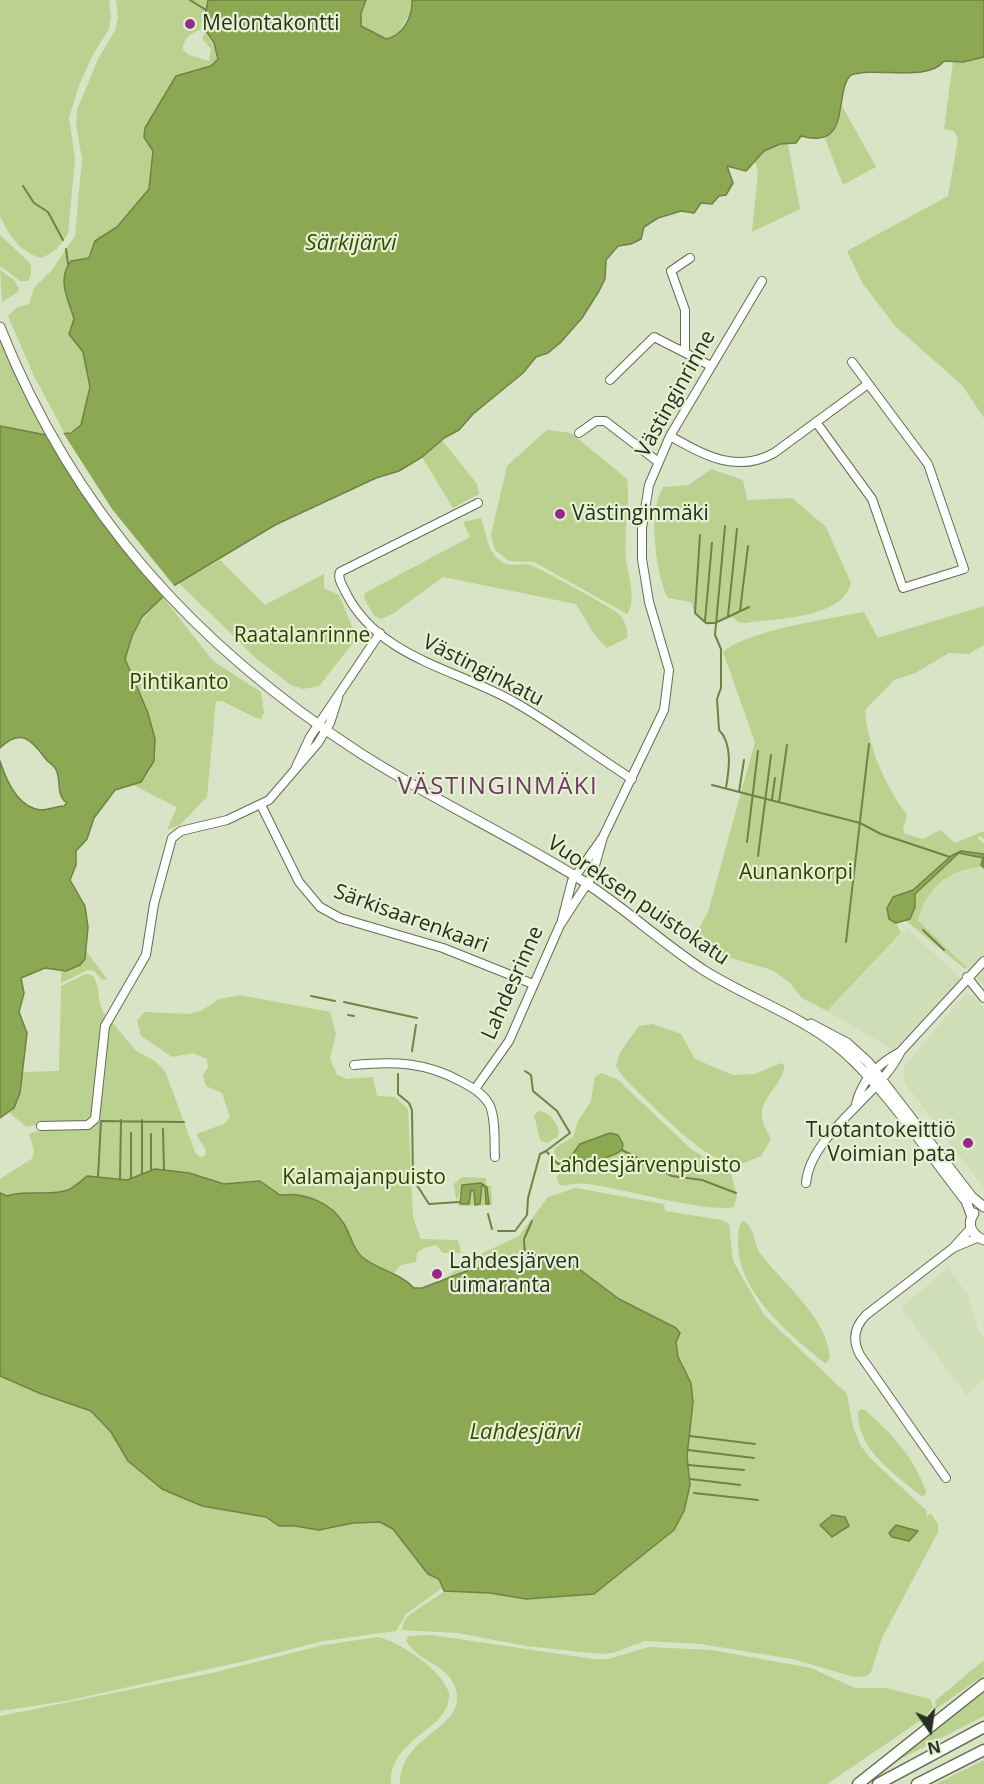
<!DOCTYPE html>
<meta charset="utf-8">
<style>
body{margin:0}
#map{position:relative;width:984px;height:1784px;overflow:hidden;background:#d8e4c5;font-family:"Open Sans",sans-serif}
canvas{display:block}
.north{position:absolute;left:900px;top:1700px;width:60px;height:60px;-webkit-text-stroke:4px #e5f1d1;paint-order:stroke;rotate:167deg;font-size:16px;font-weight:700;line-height:24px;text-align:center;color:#292e22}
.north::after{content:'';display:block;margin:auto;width:21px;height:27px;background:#292e22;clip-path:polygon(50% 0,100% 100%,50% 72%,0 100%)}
</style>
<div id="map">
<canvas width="984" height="1784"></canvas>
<div class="north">N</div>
</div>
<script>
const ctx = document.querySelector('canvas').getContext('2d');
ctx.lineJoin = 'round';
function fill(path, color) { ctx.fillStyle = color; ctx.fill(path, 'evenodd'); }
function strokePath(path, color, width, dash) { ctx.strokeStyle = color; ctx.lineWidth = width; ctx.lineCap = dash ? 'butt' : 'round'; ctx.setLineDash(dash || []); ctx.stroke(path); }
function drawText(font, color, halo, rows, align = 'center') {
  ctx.font = font + ' "Open Sans",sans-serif'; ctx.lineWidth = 4.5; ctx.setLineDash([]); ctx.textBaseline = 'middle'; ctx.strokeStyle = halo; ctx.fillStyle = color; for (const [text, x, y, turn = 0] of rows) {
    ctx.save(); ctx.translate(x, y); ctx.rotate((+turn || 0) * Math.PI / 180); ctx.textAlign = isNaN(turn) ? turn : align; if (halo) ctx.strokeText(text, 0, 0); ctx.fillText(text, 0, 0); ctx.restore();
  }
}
fill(new Path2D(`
 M968,868h16v118l-66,-66 7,-22 23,-22z
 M907,928l55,52 -68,70 -67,-39z
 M965,994l9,2 10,13v179l-79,-105 -1,-16z
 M948,1268l20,27 11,37 5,5v42l-17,17 -66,-88z`), '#cfdeb7');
fill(new Path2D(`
 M0,0h109l2,17 -2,12 -17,27 -14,32 -9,30 6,41 -7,75 -12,16 -14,8c-22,-5 -33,-23 -42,-42z
 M116,0h92l-8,30c-9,3 -18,9 -17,20l6,5 20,6 2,-12 -9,-11 4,-6 13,25 -8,9 -40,17 -27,48 9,20 -4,38 -32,38 -22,14 -6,17 -16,2c-22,31 5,43 1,60 -1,5 -4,9 -5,14l14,18 7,35 -9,38 -6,6 -10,3 -31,-58 -26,-60 10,-9 11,-3 5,-16 18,-18 23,-34 7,-77 -6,-34 1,-15 21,-51 17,-28 3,-14z
 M366,0h46l-1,12 -15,24 -10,3 -25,-13v-13z
 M984,57v361l-22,-33 -66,-58 -33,-43 -16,-33 101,-55 10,-57 -4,-8 -10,-2 9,-67z
 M842,106l34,61 -33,18 -19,-49 17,-22z
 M780,144h8l12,65 -48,23 6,-60 -3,-11 9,-10z
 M0,235l31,29v11l-3,6h-8l-20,-15z
 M0,270l14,10 5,8 -1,4 -16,10z
 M0,340l46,95 -46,-9z
 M547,430l24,3 56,46c4,26 -4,53 -1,80 2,14 11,43 1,55l-93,-52 -25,-1 -14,-11 -4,-15 16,-69z
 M442,440l35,44 2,10 -26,14 -31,-51z
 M711,469l32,11 4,20 45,-2 34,29 25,56c-9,36 -74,35 -106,40l-7,-1 -5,-5 -26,8 -12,-10 -4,-13 -23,-4c-12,-22 -21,-91 -4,-111l25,-2z
 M481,518c5,14 6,32 18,42 9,8 20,3 31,5 6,1 82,43 88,48 6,6 11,17 9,25l-20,10 -13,-14 -18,-30 -133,-27 -49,36 -13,6 -7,-3 -10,-18 1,-5 105,-56 -7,-15z
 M220,560l45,45 59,-31v14l15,7 18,43 -38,48 -16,3 -12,-4 -34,-26 -78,-76z
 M162,596l51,65 48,31 3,21 -3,6 -5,-1 -34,-17h-6l-9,96 -27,28 -13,5 10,-23 -44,-22 8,-3 9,-11 5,-32 -7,-26 -23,-54 10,-30z
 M984,606v39l-16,9 -19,-1 -34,20 -21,7 -29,30c2,35 21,77 42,105l-4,14 2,5 18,5 17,-9 15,13 29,-12v8l-4,-3 -3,2 7,5v11l-26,-2 -45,38 -7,2 -14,29 4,2 5,10 -74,78 -25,-13 -13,-16 -17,-12 -62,-18 -17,-14 15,-26 47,-170 -32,-90c25,-22 107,-33 141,-40l14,26z
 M962,852l21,6v9c-33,1 -57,21 -65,53l49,48 -2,1 -59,-48 8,-9 1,-18z
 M87,952l20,27 -5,1 -8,-9 -6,-1 -27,13v-11c13,-2 23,-8 26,-20z
 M86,974l6,1c10,13 3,24 13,39l-6,28 -2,61 -7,19 -45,1 -19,4 -17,-15 11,-19 2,-21 37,-1 2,-85z
 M240,995l90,17 6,22 -6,25 7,16 10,4 26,-2 4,19 18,1 13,12 5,108 8,22 37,1 3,13h-18l-7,-8 -12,3 -7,5 -1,9 -15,3 -8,9 -31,-17 -22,-39 -17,-13 -36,-12 -7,2 -20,-14 -36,3 -29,-9 -36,-6 -32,11 -40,-4c-6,5 -12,11 -19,14 -19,7 -42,-1 -61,7l-7,-4v-14l33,-21 1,-8 -5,-16c6,-2 12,-5 18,-6 16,-1 42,8 51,-8l8,-88 6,-10 24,29 19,10 10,10 30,81 5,5 5,-1 1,-6 -10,-16 28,-10 6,-7 -8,-24 -16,-7 -3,-11 5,-8 -1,-8 -14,-6 -21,4 -31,-21 -4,-16 8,-8 44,2 12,-3 18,-12z
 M653,1024l28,10 14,25 38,16 22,-1 26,-11 3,2c1,19 -24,30 -22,52 1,9 6,15 9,22l-10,17c-8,3 -22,11 -31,8 -31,-8 -83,-64 -107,-87l-7,-11 4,-14 19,-26z
 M601,1073l16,6 74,70 40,25 6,22 -3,11c-23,7 -117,-20 -147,-23 -9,-2 -19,2 -28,1l-2,-6 1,-7 15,-12 14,1 27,-6 8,-5 -12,-17 -30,11 -11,15 -10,1 -5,-8 1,-4 18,-11 5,-16 13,-20 4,-24z
 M539,1111c9,0 18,12 20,20l-2,6 -10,6 -7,-3 -6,-25z
 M462,1177l24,1v7l5,1 1,19 -35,1 12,-2 1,-14 4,1 1,14 5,-1 2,-19 3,2 2,18 -2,-20h-23l-4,14h-2l-2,-15z
 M576,1188l88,16 1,7 57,9 7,4 4,37 31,54 83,79 6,33 8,19 9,12 57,53 -1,5 5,-2 7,10v8l-56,106 -11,34 -4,4 -13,1 -62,-18 -91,-15 -56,-3 -32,12 -12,1 -75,-8 -68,-13 -56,-3 2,-9 5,-6 36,-24 45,2 26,5 18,-2 2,3 58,-5 80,-64 10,-19 6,-32 -3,-23 6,-54 -15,-45 -2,-15 3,-9 -29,-19 -31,-15 -44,-33 -25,-9 -17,-3 -12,6 -32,5 -43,13 22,-18 51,-24 29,-39zM830,1515l12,1 2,15 -10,6 -14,-13z
 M743,1221c12,5 10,22 17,32 23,31 66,63 70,104l-4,7c-35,-28 -89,-72 -88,-122 1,-7 -1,-16 5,-21z
 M0,1376l39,17 52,18 20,21 17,29 34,28 37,17 63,10 20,11 13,-1 24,4 34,-7 27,-1 13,7 35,45 11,5 3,9 -36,26 -10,17 -73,10 -74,19 -183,41 -66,10z
 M861,1409l4,1c27,24 49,47 61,81l-1,4 -4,1c-26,-22 -64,-46 -63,-84z
 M431,1635l163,24h14l41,-12 62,3 100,18 44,20h31l44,11 3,8 -9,11 -97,66h-427c1,-49 59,-53 57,-88 -2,-31 -38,-32 -51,-55l2,-5z
 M378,1637c21,4 67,35 71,57 1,38 -60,42 -58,90h-391v-68l212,-43 112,-28z
 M984,1660v15l-48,34 -1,-8z
 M984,1692v24l-89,46z
 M984,1760v24h-48z`), '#bad18f');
const water = new Path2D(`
 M208,0h158l-5,13v13l25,13c17,-3 27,-23 26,-39h572v57l-21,5 -19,-1c-17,22 -67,5 -93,14 -18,16 2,76 -50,61l-5,7 -16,1 -16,7 -18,20 -19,-5 6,17 -7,12 -7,1 -7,8 -11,-1 -7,10 -13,-2 -23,7 -14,9 -3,12 -10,5 -13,2 -12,14 -1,19 -6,12 -17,27 -22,25 -12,10 -12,4 -13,16 -50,41 -14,16 -15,8 -22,19 -23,14 -23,7 -101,47 -100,60 -33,32 -10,19 -7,23 23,54 7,26 -1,22 -13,21 -26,8 -21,28 -7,21 -11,12v14l-6,15 15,26 3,21 -3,32 -5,6 -14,6 -21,-3 -24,10 3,15 -5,19 8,21 -7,60 -6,15 -14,10v-357c6,19 18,47 41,49 8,0 15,-4 23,-4l3,-3c-11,-8 -6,-20 -10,-31 -2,-8 -8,-8 -12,-14 -14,-19 -25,-30 -45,-10v-322l46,9 25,-2 10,-8 9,-38 -7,-35 -14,-18 5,-15c-5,-19 -18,-39 -3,-58l18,-3 6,-17 22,-14 32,-38 4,-38 -9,-14 1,-9 31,-52 35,-10 7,-7 -4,-16 -11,-17z
 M961,851l23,3v14l-3,-3 2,-7 -24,-5 -44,41v13l-5,12 -14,4 -7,-4 -2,-11 6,-11 20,-7 38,-34z
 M610,1133l8,2 5,9 -1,6c-12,10 -40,12 -53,9l11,-15z
 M155,1169l34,4 35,11 36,-3 20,14c24,-3 51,7 64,29 6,10 10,26 18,33 16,13 39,16 52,31h8l50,-19 41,-7 20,-8 42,12 44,33 57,29 4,5 -4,9 2,15 13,26 2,19 -6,54 3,29 -6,26 -10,19 -80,64 -68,5 -36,-6 -46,-2 -5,-12 -11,-5 -35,-45 -13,-7 -27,1 -34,7 -24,-4h-16l-13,-9 -64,-11 -40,-17 -34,-28 -17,-29 -20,-21 -52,-18 -39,-17v-183l7,3c19,-7 42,1 61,-6 7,-3 13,-9 19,-14l40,4z
 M481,1183l6,4 2,17h-3l-1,-17 -3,-2 -2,19 -5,1 -1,-14 -3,-1 -2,14h-9l2,-19z
 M832,1515l13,2 4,9 -17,11 -12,-12z
 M896,1525l22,6 -9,10 -17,-4 -3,-4z`);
fill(water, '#8ca853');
strokePath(water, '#6e8344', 1.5);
fill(new Path2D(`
 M62,431l50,78 64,79 -12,10 -66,-81 -53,-85z`), '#d8e4c5');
strokePath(new Path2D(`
 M190,0l16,10
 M23,186l11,17 14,9 15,28
 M66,249l2,15
 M725,526l-10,109 6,14v39l-4,11 2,31c14,14 10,40 7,58
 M700,535l-5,78 11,10h9l34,-16
 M740,611l8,-65
 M728,616l9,-87
 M705,621l7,-78
 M712,785l148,38 21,11 69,23
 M739,792l5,-32
 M772,799l3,-21
 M779,802l8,-57
 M747,842l11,-91
 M758,856l13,-101
 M923,930l21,20
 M846,942l23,-198
 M311,996l24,5
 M344,1002l73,16
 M348,1015l6,1
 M412,1051l4,-26
 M525,1071l6,4 2,16 24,20 13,22 -24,18
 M398,1074v20l11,9 3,7 1,69 16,25 30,-2
 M142,1120v54
 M163,1129l1,41
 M151,1134v36
 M622,1150l50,26 30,4 34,13
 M98,1177l3,-56 83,1
 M131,1178v-45
 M120,1180l1,-60
 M488,1214l4,15
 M498,1231h17l12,-16 1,-17 12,-44 6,-3 12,13 13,-4
 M525,1258l-1,-19 8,-18
 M690,1436l65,8
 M688,1450l66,8
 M688,1465l56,5
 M690,1479l50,6
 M694,1493l64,7`), '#6e8344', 2);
const minor = new Path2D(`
 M685,352v-42l-14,-39 19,-13
 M610,380l44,-43 57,29
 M816,422l56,77 31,89 61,-19 -36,-105 -76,-102
 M579,433l17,-12h9l52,40
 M670,436c34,19 66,38 104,17l94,-69
 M478,503l-138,69c-3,7 3,14 6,21 32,63 105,75 163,106 42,23 82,54 123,80
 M296,767l14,-30 70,-104
 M261,805l38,77 21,25 20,11 103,30 90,36
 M562,920l10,-39 31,-44
 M967,977l17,21
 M354,1065c40,-4 72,-3 108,17 11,6 22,12 28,24 6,15 4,35 5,51
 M475,1089l34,-48 51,-116 32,-49 11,-39 61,-127 5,-40 -20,-68 -7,-43v-31l7,-43 21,-49 92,-155
 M856,1104c6,-25 22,-40 44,-52
 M41,1126l47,-1 7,-6 10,-93 41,-71 8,-51 18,-66 9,-7 46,-11 42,-20 49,-57 12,-20 8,-25
 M806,1183c4,-49 75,-88 95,-132l83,-90
 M953,1248l24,-10
 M946,1478l-86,-123c-8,-15 -6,-28 6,-40l87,-67 18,-20`);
const major = new Path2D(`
 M0,327c73,185 195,319 360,426 70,45 145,80 215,123 46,28 85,66 130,95 45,28 97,45 138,80 44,39 86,103 123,150l6,16
 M811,1024l36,19 21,19 104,135 12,10
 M974,1213c-8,12 -2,22 10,27`);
const highway = new Path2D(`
 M858,1784l126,-100
 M878,1784l106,-57
 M917,1784l67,-34`);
strokePath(minor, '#636d52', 10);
strokePath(major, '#636d52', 11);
strokePath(highway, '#636d52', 13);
strokePath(minor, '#fff', 8);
strokePath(major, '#fff', 9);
strokePath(highway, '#fff', 10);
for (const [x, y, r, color] of [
 [190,24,6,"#982988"],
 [560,514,6,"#982988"],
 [968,1143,6,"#982988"],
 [437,1274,6,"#982988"]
]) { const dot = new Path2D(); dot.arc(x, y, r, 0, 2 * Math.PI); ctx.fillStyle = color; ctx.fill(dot); strokePath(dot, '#e5f1d1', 2); }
drawText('21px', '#292e22', '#e5f1d1', [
 ["Melontakontti",202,24],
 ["Västinginmäki",572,514],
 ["Tuotantokeittiö",956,1131,"right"],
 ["Voimian pata",956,1155,"right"],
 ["Lahdesjärven",449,1262],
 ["uimaranta",449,1286]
], 'left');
drawText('21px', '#292e22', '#e5f1d1', [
 ["Västinginrinne",676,394,-61],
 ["Västinginkatu",483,671,27],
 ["Vuoreksen puistokatu",638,901,34],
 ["Särkisaarenkaari",411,919,20],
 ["Lahdesrinne",513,983,-66]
]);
drawText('21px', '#304000', '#e5f1d1', [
 ["Raatalanrinne",302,636],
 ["Pihtikanto",179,683],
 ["Aunankorpi",796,873],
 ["Lahdesjärvenpuisto",645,1166],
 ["Kalamajanpuisto",364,1178]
]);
drawText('italic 22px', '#384909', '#e5f1d1', [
 ["Särkijärvi",351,244],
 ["Lahdesjärvi",525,1433]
]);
ctx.letterSpacing = '1.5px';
drawText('24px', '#6e3764', '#e5f1d1', [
 ["VÄSTINGINMÄKI",498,787]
]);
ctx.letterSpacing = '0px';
</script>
